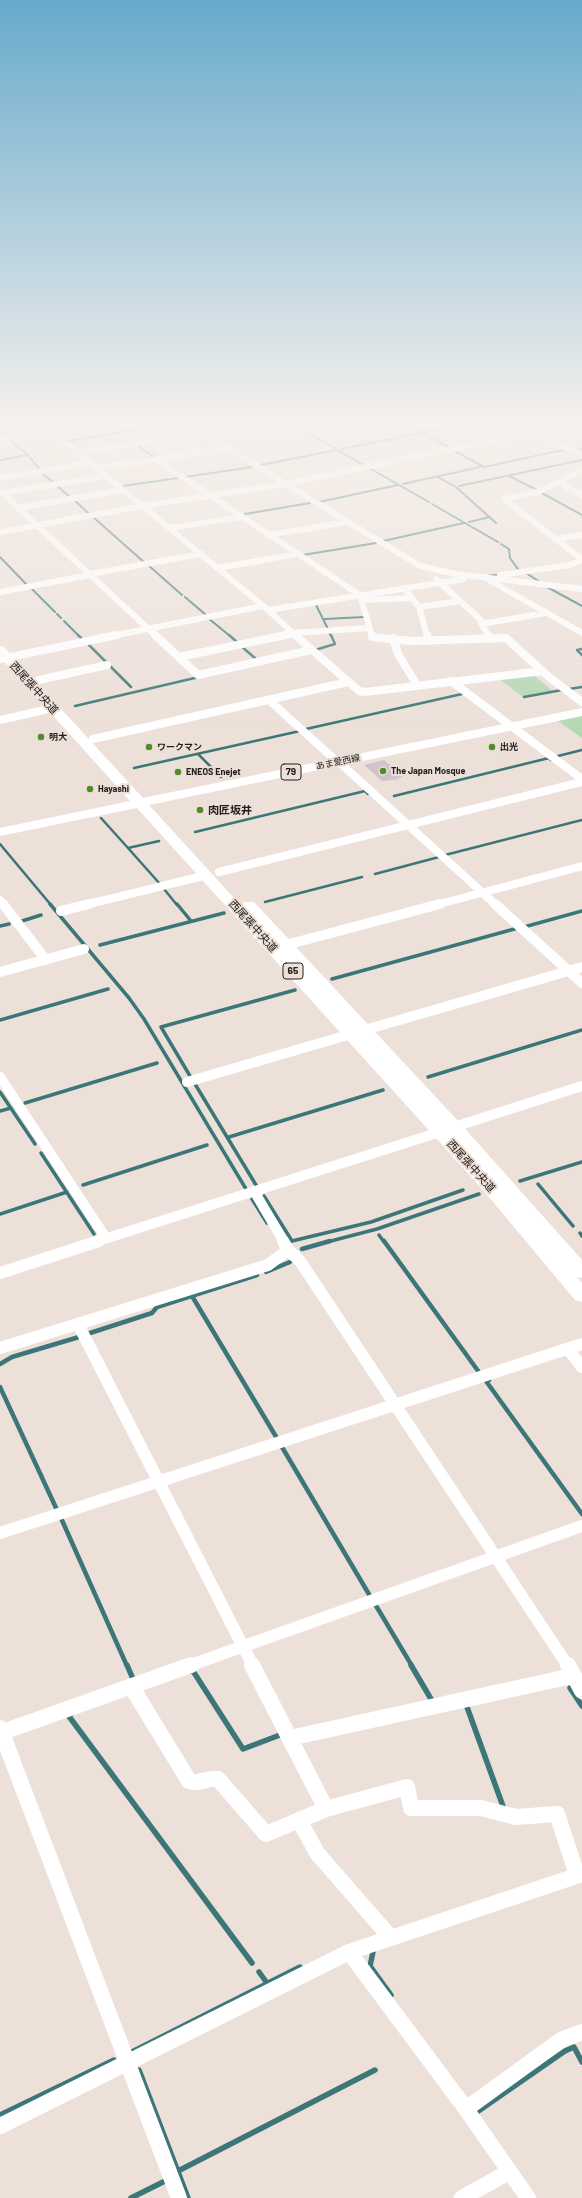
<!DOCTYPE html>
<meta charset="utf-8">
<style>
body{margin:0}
canvas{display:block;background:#ece0d8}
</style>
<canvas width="582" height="2198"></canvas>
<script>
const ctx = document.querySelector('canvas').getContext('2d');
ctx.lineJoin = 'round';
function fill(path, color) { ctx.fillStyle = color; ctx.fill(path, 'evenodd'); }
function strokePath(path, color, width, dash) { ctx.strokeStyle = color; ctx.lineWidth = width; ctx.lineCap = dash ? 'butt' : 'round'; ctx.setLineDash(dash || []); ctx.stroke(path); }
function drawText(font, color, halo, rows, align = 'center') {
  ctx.font = font + ' Barlow,"Noto Sans JP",sans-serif'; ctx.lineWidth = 4; ctx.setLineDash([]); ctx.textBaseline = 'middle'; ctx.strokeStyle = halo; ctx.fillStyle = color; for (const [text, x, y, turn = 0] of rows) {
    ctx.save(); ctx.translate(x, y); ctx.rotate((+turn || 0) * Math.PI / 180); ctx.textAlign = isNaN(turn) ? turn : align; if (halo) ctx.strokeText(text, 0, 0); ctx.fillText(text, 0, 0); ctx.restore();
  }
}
fill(new Path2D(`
 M532,674l21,17 -30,6 -25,-19z
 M582,715v23l-24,-17z`), '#b4d8b4');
strokePath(new Path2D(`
 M140,422l8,6
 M289,422l18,11
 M400,422l50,26
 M580,422l2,1
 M0,428l10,-1 12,-5
 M0,433l5,4
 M421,433l54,-11
 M310,434l55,32
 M69,441l110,-19
 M135,444l20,14
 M341,449l76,-15
 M453,450l31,17 79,-17
 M580,450l2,-1
 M28,455l12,15
 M0,460l28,-5 -20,-16
 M260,465l77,-15
 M369,468l60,34
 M42,473l12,10
 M509,476l28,14
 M185,477l67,-10
 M438,477l16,9
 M403,484l77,-17
 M56,485l15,13
 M123,486l55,-8
 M459,486l123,-26
 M456,487l40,36
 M540,492l42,23
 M73,499l16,15
 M319,502l79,-17
 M432,504l66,38
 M245,514l65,-11
 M93,517l52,46
 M469,522l21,-5
 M383,541l81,-18
 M501,544l8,5 1,9 10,14
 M303,555l73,-12
 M0,557l27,28
 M148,565l34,30
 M526,573l14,9
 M487,576l15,-2
 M547,587l35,19
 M31,588l24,24
 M185,597l21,18
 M315,603l13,26
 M57,614l4,4
 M208,618l22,18
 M325,619l39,-2
 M64,621l15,15
 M329,632l2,4`), '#3c7678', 2);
strokePath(new Path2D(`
 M78,635l5,5
 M229,635l9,8
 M87,643l44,44
 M241,646l15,13
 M582,649l-5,1 5,5
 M315,650l20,-6 -4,-9
 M569,689l13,-2
 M524,697l38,-7
 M75,706l124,-29
 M306,729l156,-35
 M198,754l23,23
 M558,756l24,-6
 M134,768l166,-37
 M394,796l155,-38 2,2
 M101,818l27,30 31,-7
 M195,832l170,-41 3,3
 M0,844l51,61
 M128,848l32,36
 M445,855l137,-35
 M375,874l64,-17
 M164,889l13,16
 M265,902l97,-25`), '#3c7678', 2.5);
strokePath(new Path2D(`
 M50,904l79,94 15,21 102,170
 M177,904l14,17
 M22,921l19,-6
 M0,926l9,-2
 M524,927l58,-16
 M100,945l124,-32
 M332,979l186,-51
 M0,1020l108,-31
 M190,1076l-29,-49 134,-37
 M428,1077l154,-47
 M195,1084l61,101
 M0,1092l35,52
 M25,1103l132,-40
 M0,1111l11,-3
 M229,1137l154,-47
 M41,1153l53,81
 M520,1181l62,-19
 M538,1184l35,42
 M83,1185l124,-40
 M264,1196l28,45 79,-19 92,-32
 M252,1199l15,24
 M0,1214l67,-22
 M580,1233l2,3
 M379,1235l5,7
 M327,1242l50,-13 102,-35`), '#3c7678', 3.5);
strokePath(new Path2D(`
 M384,1241l97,134
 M302,1249l28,-8
 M266,1272l24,-10
 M192,1296l86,144
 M87,1334l65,-21 5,-6 100,-32
 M0,1364l12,-7 67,-20
 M489,1380l-3,1 96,133
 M0,1387l57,123
 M282,1447l88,149
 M61,1518l66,148
 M375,1604l37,62`), '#3c7678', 4.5);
strokePath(new Path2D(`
 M127,1665l6,14
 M411,1665l20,34
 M191,1671h2l50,78 37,-14
 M570,1688l12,18
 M467,1707l37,102
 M71,1714l-3,1 184,248
 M373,1952l-3,14 21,29
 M259,1972l8,11
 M132,2052l168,-85
 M139,2070l49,128
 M477,2112l88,-61 9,-4 8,15
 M0,2115l114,-55
 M178,2171l197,-101
 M131,2198l34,-17`), '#3c7678', 5.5);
fill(new Path2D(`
 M384,760l19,16 -5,2 2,1 -18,2 -18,-16z`), '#d0c3cb');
strokePath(new Path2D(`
 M185,422l235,144 36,8 126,15
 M51,430l217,180 28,26
 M201,432l57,-10
 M539,435l43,-9
 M0,439l102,-17
 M79,453l121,-21
 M171,457l-14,-10 26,-4 15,10
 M155,459l205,136 12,41
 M97,468l131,-19
 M582,470l-44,22 -34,7 78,60
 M0,478l91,-15
 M558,482l24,13
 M0,491l156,145
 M3,493l103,-17
 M18,508l104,-18
 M170,528l71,-11
 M0,532l142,-26 143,-22 248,-52
 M268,535l79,-13
 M555,539l27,-4
 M217,568l81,-14
 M90,574l111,-20
 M500,575l70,-10 12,-5
 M436,579l46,42 -1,3 8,12
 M489,580l93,53
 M404,588l15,19 8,29
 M0,592l90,-17
 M364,600l47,-2
 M419,607l41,-6
 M268,610l196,-31
 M481,624l65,-11
 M293,633l76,-5
 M112,636l151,-30
 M281,636l12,-2`), '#fff', 6);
strokePath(new Path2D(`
 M155,635l43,40 113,-25
 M295,635l64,56 6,1 178,-21
 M372,635v2l39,4 95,-3 43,39 33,25
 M427,635l1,6
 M488,635l2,3
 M393,638l5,16 19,31
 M179,657l107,-22
 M0,659l117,-24
 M39,680l68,-15
 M451,681l131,98
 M269,700l64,58
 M0,720l53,-12
 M93,739l255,-57
 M339,762l157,143
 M219,872l363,-90
 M0,900l4,5
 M85,905l122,-30
 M436,905l146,-39`), '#fff', 8);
strokePath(new Path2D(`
 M3,904l43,56
 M495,904l87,79
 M61,911l28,-7
 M286,945l154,-41
 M0,972l84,-23
 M365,1030l217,-63
 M0,1077l106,161
 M187,1082l164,-48
 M454,1127l128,-41
 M254,1191l30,51
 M95,1242l345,-110`), '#fff', 10);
strokePath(new Path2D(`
 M283,1241l5,9 12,11 268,405
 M0,1273l99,-32
 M78,1324l175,342
 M0,1348l268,-83 20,-15
 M568,1349l14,18
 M0,1533l582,-189
 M188,1666l394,-140`), '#fff', 12);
strokePath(new Path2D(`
 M252,1665l74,144
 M568,1665l14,26
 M131,1686l58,95c9,4 19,-4 29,-2l48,55 33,-14 18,33 74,85
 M0,1728l179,470
 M0,1733l191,-68
 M290,1738l282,-62
 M299,1820l27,-11 81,-22 4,21h70l35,9 41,-3 20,61
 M349,1952l117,157 62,89
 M466,2109l95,-69 21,-8
 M0,2126l349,-174 233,-78
 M462,2198l47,-26`), '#fff', 16);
fill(new Path2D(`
 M507,422h11l64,30v6z`), '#fff');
fill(new Path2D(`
 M0,646l4,1 139,151 439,-90v8l-433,89 96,105 -3,-5 2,-3h10l206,221 122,137v18l-5,-1 5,6v19l-7,-2 -92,-110 -346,-382 -137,28v-8l130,-27 -130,-144z`), '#fff');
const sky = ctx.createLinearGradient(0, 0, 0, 730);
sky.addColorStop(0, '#67aacb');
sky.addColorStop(0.58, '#f6f1ed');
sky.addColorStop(1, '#f6f1ed00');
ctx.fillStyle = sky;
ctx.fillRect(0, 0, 582, 730);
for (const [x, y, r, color] of [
 [41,737,4,"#528b28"],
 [149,747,4,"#528b28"],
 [492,747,4,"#528b28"],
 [383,771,4,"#528b28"],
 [178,772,4,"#528b28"],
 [90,789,4,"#528b28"],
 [200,810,4,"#528b28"]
]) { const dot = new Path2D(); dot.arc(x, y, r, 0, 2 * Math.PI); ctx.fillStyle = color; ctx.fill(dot); strokePath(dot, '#ece0d8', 1.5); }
drawText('bold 9px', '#24201d', '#ece0d8', [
 ["明大",49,737],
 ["ワークマン",157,747],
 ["出光",500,747],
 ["The Japan Mosque",391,771],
 ["ENEOS Enejet",186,772],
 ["Hayashi",98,789]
], 'left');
drawText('9px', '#24201d', '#ece0d8', [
 ["あま愛西線",338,762,-12]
]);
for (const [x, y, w] of [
 [291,772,20],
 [293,971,20]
]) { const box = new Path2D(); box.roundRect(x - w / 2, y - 8, w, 16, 3); ctx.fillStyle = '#ece0d8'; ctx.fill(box); strokePath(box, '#24201d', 1); }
drawText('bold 10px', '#24201d', null, [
 ["79",291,772],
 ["65",293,971]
]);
drawText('11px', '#24201d', '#ece0d8', [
 ["西尾張中央道",34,688,48],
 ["西尾張中央道",253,926,48],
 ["西尾張中央道",471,1166,48]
]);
drawText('bold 11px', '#24201d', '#ece0d8', [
 ["肉匠坂井",208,810]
], 'left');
</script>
